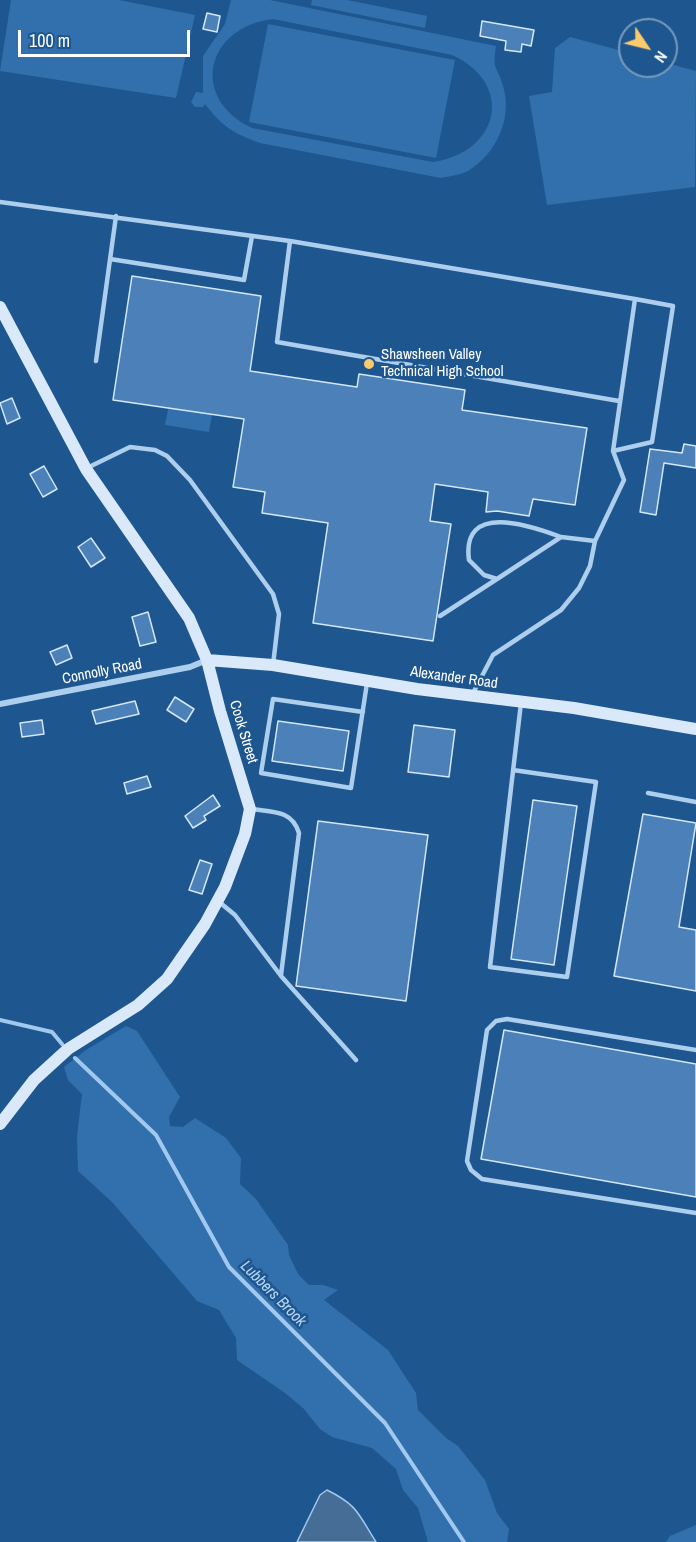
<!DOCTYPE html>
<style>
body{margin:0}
#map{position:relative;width:696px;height:1542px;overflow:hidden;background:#1e568f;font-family:"Archivo Narrow",sans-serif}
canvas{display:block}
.north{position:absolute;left:618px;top:18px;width:60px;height:60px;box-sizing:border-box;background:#1e568f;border:2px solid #789abc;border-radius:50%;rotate:125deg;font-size:16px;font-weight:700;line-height:24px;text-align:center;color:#fff}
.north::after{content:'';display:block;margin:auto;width:21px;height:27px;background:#fcca6d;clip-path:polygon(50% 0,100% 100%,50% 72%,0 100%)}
.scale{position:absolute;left:18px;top:30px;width:172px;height:27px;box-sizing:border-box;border:3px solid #fff;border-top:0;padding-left:8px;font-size:18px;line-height:21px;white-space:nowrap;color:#fff;-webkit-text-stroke:4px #1e568f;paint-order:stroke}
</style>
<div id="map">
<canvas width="696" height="1542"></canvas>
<div class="north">N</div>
<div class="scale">100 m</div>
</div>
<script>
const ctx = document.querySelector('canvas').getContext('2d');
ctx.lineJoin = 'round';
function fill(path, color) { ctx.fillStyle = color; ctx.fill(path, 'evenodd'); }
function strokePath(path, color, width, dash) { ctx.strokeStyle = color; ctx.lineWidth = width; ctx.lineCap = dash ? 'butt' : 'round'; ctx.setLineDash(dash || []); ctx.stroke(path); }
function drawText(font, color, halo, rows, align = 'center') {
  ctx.font = font + ' "Archivo Narrow",sans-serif'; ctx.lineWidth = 5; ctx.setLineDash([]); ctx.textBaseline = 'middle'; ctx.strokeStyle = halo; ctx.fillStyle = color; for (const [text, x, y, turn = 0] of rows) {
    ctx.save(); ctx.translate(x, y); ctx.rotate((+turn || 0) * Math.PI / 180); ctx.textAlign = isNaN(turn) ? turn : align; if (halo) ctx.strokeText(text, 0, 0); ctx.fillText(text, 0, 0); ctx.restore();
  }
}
fill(new Path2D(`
 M11,0h108l76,15 -19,83 -176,-27z
 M231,0h39l226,46c-4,26 1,18 7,40 10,32 -7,68 -35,85 -7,4 -19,5 -27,7l-181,-35c-28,-10 -38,-17 -55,-39l-2,3h-8l-4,-5 5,-10 7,1v-37l22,-32zM273,19l179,36c63,29 48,97 -19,107l-181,-34c-63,-30 -46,-101 21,-109z
 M312,0h35l80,16 -2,12 -114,-23z
 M268,24l187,36 -19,98 -187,-36z
 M570,37l60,16v13h36v-3l30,8 -1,116 -148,18 -18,-109 23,-4 3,-44z
 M169,404l44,5 -4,23 -44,-7z
 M126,1026l11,5 43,66 -11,20 1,9 13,1 12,-9 31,20 15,20 -1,26 16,15 32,46 1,10 9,19 11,11h14l15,5 -14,10 64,50 28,43 2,17 28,28 12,8 27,34 12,33 12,16 -2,13h-79l-10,-34 -15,-18 -7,-21 -24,-21 -40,-11 -12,-8 -17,-21 -18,-15 -48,-33 -1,-22 -17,-28 -22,-9 -85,-99 -34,-31 -1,-35 5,-42 -14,-14 -4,-13 22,-17z
 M696,1525v17h-30l4,-6z`), '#3270ad');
const water = new Path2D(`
 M327,1490c32,16 31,24 49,52h-79l23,-47z`);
fill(water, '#466d96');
strokePath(water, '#a1c9ef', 1.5);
strokePath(new Path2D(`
 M0,1020l52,12 10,12
 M75,1058l81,77 73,132 156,156 79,119`), '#a1c9ef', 4);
const building = new Path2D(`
 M207,13l13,3 -3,16 -14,-3z
 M482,21l52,9 -3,16 -9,-2 -1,8 -16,-2 1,-9 -26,-5z
 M132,276l129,20 -11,75 107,16 2,-13 106,16 -3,20 125,18 -12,77 -42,-6 -4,17 -32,-5 -11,1 2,-20 -53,-8 -5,37 21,3 -18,117 -120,-18 15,-100 -66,-10 3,-21 -32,-5 11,-68 -131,-19z
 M12,398l8,20 -13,6 -7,-21z
 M684,444l12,2v22l-32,-5 -8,52 -16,-3 10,-63 32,4z
 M44,466l13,23 -14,8 -13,-23z
 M91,538l14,20 -14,9 -13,-20z
 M148,612l8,30 -16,4 -8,-29z
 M67,645l5,13 -16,7 -6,-13z
 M175,697l19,12 -8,13 -19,-12z
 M135,701l4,13 -43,10 -4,-13z
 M42,720l2,14 -22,3 -2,-14z
 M278,721l71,10 -6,40 -71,-10z
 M414,725l41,5 -6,47 -41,-5z
 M147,776l4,11 -24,7 -3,-11z
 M213,795l7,11 -16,10 2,4 -13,8 -8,-12z
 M533,800l44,6 -23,159 -43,-6z
 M643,814l53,9 -17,104 17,3v61l-82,-15z
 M318,821l110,14 -22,166 -110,-15z
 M200,860l12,4 -10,30 -13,-4z
 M504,1030l192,34v133l-215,-38z`);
fill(building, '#4b81b8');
strokePath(building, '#d3e7f9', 1.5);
strokePath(new Path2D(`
 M0,202l290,39 345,58 -22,152 11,29 -29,61
 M290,241l-13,101 342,59
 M110,259l134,21 8,-44
 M96,361l20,-145
 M613,451l39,-9 21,-136 -38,-7
 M87,468l43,-21 25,3 12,6 23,24 83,114 6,20 -6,51
 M440,616l57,-37 -13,-4 -15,-15c-8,-58 60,-35 92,-23l-64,42
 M472,695l21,-40 68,-45 18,-22 11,-22 5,-25 -34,-4
 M363,712l-90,-13 -12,74 90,15 16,-105
 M513,770l83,12 -29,195 -77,-10 31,-264
 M648,793l48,9
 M252,809c21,3 40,1 47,24l-18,142
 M218,901l17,14 46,61 75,84
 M696,1050l-189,-31 -11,2 -9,9 -20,131 4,9 11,9 214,34`), '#adceed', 4.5);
strokePath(new Path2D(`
 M0,704l190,-37 17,-7`), '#adceed', 6);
strokePath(new Path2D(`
 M0,307l86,162 103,149 18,42 13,51 30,98 -5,25 -20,53 -20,37 -38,55 -29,26 -70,44 -34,31 -34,44
 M207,660l66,5 144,24 157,19 122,21`), '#dae9fa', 12);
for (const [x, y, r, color] of [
 [369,364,6,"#fcca6d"]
]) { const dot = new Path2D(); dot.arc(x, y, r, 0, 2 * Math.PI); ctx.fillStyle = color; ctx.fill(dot); strokePath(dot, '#1e568f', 2); }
drawText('15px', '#fff', '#1e568f', [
 ["Shawsheen Valley",381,355],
 ["Technical High School",381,372]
], 'left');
drawText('15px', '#fff', '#1e568f', [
 ["Connolly Road",102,672,-11],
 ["Alexander Road",454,678,8],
 ["Cook Street",243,732,73]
]);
drawText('italic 16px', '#b9d7f4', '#1e568f', [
 ["Lubbers Brook",273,1294,45]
]);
</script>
